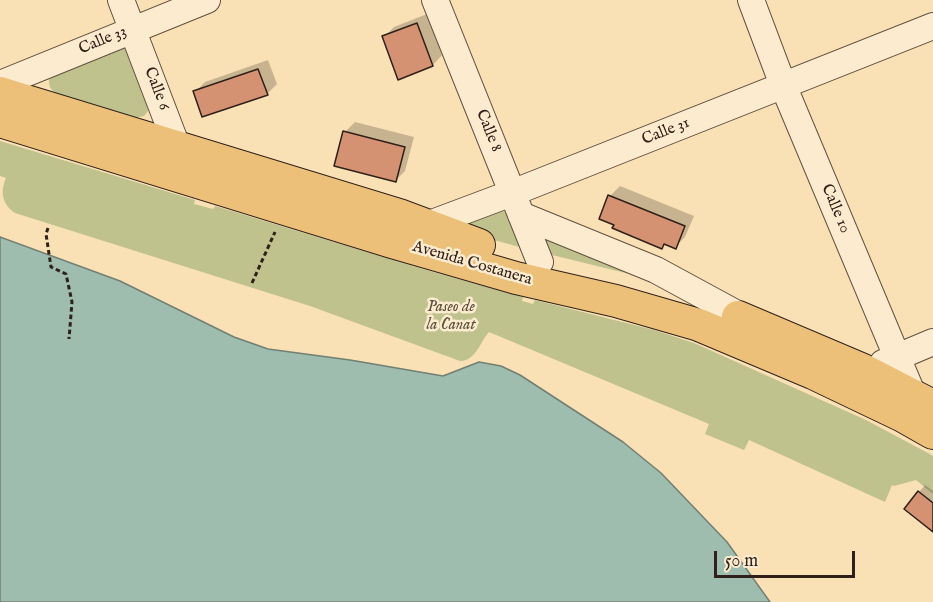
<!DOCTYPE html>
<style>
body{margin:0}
#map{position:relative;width:933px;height:602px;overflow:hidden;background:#fae0b5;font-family:"IM FELL English",serif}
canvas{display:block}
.scale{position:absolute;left:714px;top:551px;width:141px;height:27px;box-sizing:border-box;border:3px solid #2f2119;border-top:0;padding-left:8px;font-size:18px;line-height:21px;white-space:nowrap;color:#2f2119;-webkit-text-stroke:4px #fcebcf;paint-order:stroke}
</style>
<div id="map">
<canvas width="933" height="602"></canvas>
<div class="scale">50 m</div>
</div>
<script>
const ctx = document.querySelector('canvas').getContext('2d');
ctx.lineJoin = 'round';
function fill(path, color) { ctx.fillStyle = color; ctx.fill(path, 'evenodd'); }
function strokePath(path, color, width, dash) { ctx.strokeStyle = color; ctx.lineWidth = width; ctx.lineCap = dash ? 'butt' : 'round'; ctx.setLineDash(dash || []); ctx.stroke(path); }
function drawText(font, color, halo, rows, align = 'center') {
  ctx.font = font + ' "IM FELL English",serif'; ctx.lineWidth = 5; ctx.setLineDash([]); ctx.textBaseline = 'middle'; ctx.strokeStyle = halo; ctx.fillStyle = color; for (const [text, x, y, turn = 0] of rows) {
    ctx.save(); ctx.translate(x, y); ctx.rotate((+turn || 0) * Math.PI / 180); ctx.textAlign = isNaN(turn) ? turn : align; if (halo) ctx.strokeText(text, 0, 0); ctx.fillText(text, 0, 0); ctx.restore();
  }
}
fill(new Path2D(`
 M125,46l26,61 -7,9 -11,2 -75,-24c-9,-4 -10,-9 -8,-19z
 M0,141l195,59 -1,4 19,5 2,-3 218,66 90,25 -1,4 11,3 2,-4 119,30 40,13 172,77 62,33 5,3v38l-17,-14 -22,6 -2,-1 -7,17 -136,-62 -5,10 -39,-16 4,-10 -220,-92c-10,11 -12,28 -29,29l-150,-55 -295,-93c-13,-9 -15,-21 -9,-35l-6,-2z
 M499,211l8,1 16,36 -73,-20z
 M540,232l110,47 -102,-25z`), '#bfc28d');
const water = new Path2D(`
 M0,237l120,44 114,56 34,12 82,11 93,16 36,-14 22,4 19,9 103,67 38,31 66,69 43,60h-770z`);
fill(water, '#9ebdaf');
strokePath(water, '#727f73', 1.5);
fill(new Path2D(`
 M427,14l15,41 -9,10 -49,-28 10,-10z
 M268,60l9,24 -10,10 -72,-2 10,-10z
 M355,122l59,15 -9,34 -10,10 -50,-49z
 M620,186l74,30 -9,21 -10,10 -9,-4 -4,4 -61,-29 9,-22z
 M925,485l8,6v39l-14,-38z`), '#0003');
const building = new Path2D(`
 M417,23l16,43 -35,14 -16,-44z
 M258,69l10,26 -66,22 -9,-26z
 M343,131l62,16 -9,35 -62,-16z
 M608,195l77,31 -9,23 -12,-5 -2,5 -50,-21 2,-3 -15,-6z
 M918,491l15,12v29l-29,-23z`);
fill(building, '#d59273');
strokePath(building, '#2f2119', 1.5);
const minor = new Path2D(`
 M121,0l62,162
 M435,0l105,262
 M751,0l32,85 130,310 -4,10
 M0,84l207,-84
 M521,215l135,55 94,51
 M417,232l7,-6 88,-33 421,-167
 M883,363l50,-21`);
const major = new Path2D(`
 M0,93l399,122 80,30
 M0,121l392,121 124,36 100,23 83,24 114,48 90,43 30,17
 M738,317l125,53 70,36`);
strokePath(minor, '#625140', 28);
strokePath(major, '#2f2119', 34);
strokePath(new Path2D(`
 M48,228l-2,6 5,33 15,7 6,28 -3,37
 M252,283l23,-51`), '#2f2119', 3, [4.5, 3]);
strokePath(minor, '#fcebcf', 26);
strokePath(major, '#edc07a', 32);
drawText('16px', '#2f2119', '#fcebcf', [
 ["Calle 33",103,41,-23],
 ["Calle 6",156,89,69],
 ["Calle 8",488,131,68],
 ["Calle 31",666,132,-22],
 ["Calle 10",835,209,67],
 ["Avenida Costanera",472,264,16]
]);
drawText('italic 16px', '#5a513c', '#fcebcf', [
 ["Paseo de",451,308],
 ["la Canat",451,326]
]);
</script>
